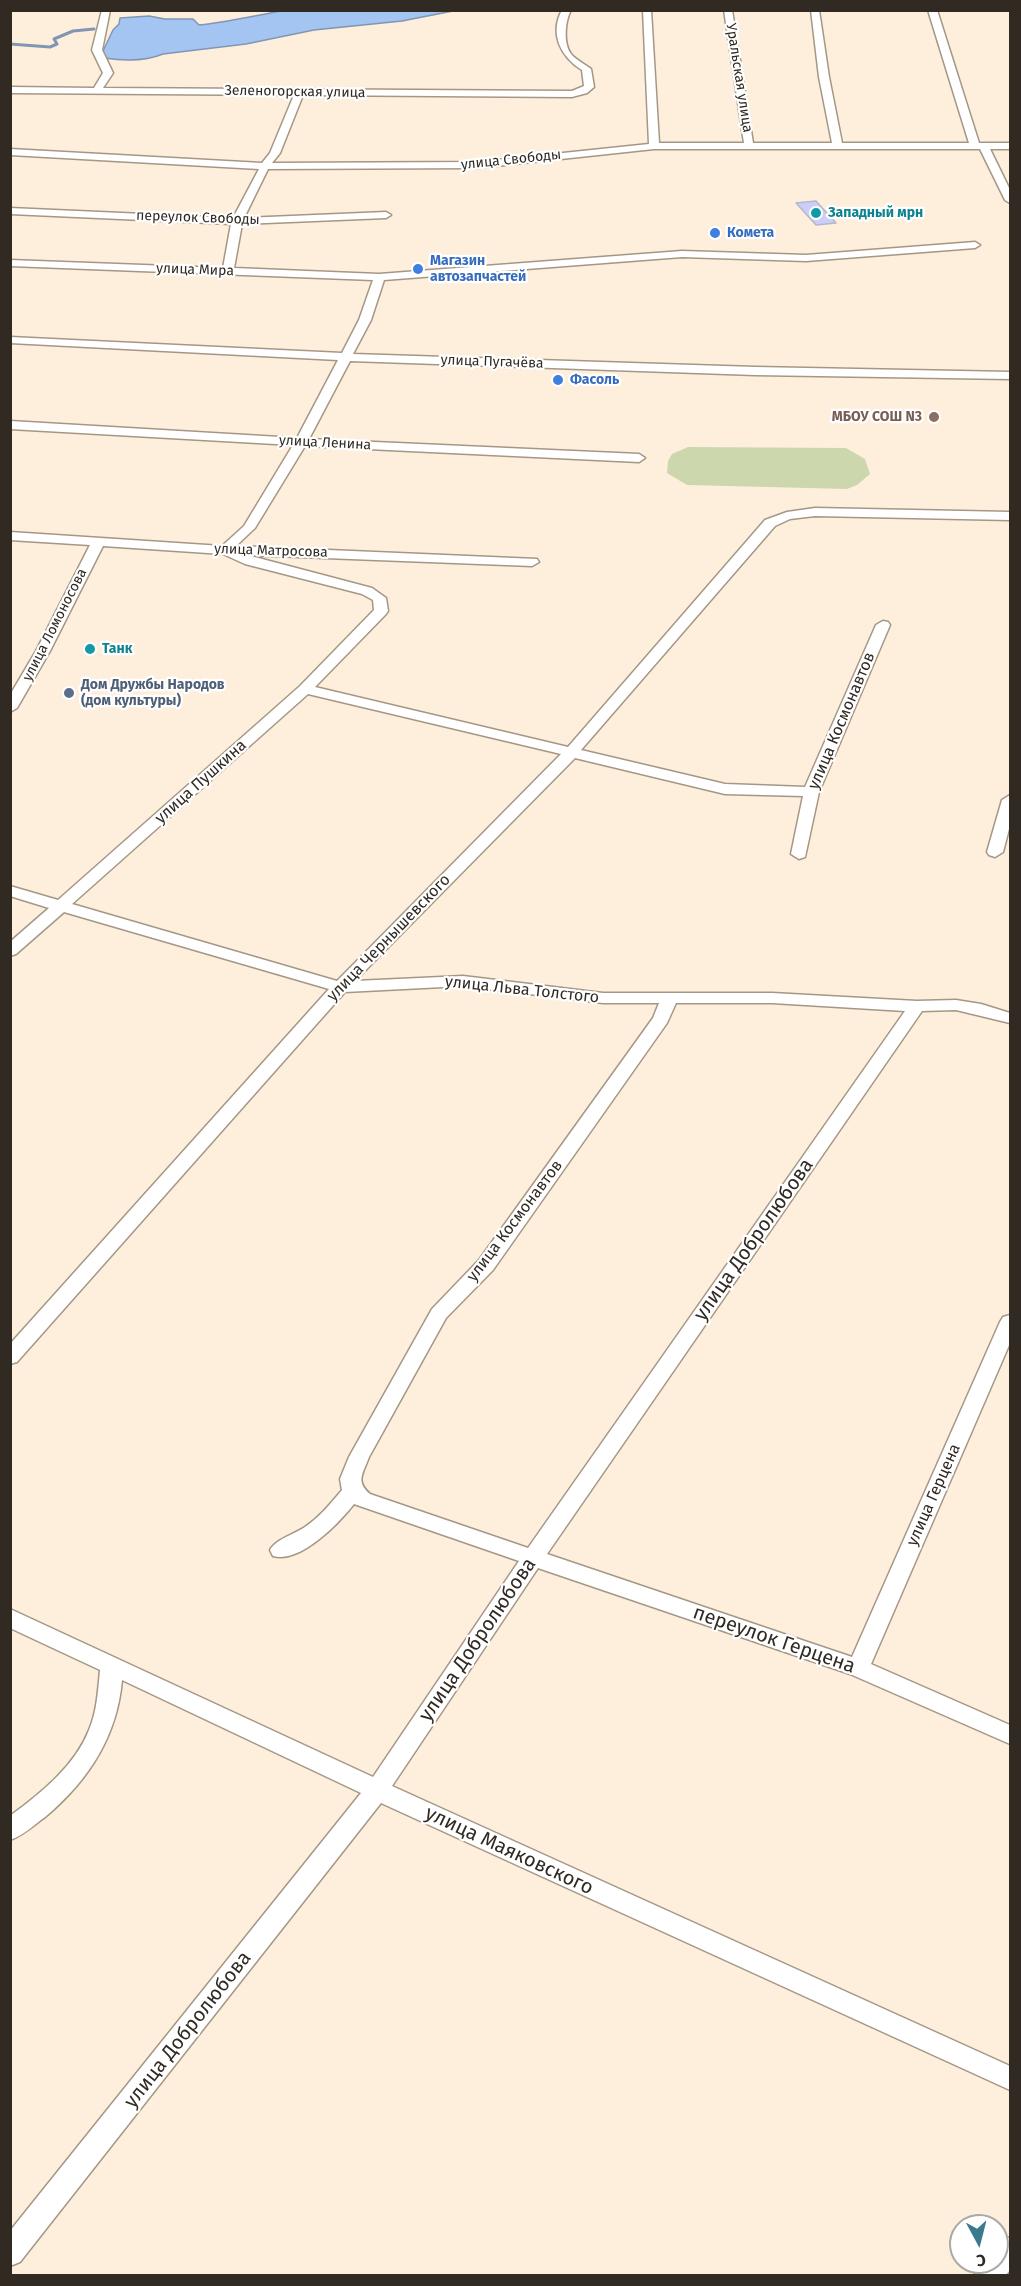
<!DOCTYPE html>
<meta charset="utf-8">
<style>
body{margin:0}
#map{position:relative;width:1021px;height:2286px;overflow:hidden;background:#feefdc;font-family:"Fira Sans",sans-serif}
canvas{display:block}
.frame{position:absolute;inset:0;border:12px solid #302a23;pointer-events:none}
.north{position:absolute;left:949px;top:2214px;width:60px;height:60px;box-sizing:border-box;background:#fff;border:2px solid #acaaa7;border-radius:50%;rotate:173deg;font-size:16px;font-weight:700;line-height:24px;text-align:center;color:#302a23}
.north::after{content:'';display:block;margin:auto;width:21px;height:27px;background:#397a8d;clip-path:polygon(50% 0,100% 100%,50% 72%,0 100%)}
</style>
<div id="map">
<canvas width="1021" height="2286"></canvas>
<div class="frame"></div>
<div class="north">С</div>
</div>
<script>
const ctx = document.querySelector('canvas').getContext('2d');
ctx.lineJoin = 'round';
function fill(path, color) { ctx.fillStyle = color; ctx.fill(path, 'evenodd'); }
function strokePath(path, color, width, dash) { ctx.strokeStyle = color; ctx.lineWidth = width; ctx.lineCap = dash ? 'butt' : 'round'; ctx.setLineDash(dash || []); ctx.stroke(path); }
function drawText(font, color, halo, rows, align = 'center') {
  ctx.font = font + ' "Fira Sans",sans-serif'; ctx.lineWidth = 4.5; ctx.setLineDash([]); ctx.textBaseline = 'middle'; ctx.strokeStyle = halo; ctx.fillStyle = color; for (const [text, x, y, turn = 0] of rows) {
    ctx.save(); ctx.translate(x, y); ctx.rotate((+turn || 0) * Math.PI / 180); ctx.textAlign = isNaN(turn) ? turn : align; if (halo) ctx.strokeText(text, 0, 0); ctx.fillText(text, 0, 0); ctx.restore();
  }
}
fill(new Path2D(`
 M688,447l158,1 19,11 5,15 -13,11 -10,4 -160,-4 -20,-12 1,-12 4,-7z`), '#ccd7ae');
const water = new Path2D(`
 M287,10l166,1 -51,10 -88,9 -68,14 -83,10c-19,8 -39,7 -59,4l-2,-5 11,-23 6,-6 1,-6 29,-2 16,3h28l6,6c30,-3 58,-10 88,-15z`);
fill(water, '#a4c4f1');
strokePath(water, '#8196b3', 1.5);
strokePath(new Path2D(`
 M10,44l40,3 7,-3 -3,-5 19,-8 21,-2`), '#8196b3', 3);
const building = new Path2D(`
 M816,201l20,22 -20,2 -20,-22z`);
fill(building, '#cbcef8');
strokePath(building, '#b5b7cc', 1.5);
const minor = new Path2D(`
 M102,10h8l-8,40 11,23 -10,15 469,3 12,-5 -2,-16c-21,-13 -33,-36 -20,-60h9c-6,11 -8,33 0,44 5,6 14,10 20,15l3,18 -7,6 -15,4 -269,-2 -23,58 -8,10 205,-1 172,-18 -6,-134h8l8,133h85l-20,-133h8l21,133h79l-13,-66 -8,-67h8l10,67 13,66h127l-41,-133h9l42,133h31v6h-20l20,41v13l-5,-3 -25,-51h-326l-177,19 -209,1 -24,49 142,-6 5,3 -5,3 -144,6 -8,44 145,6 303,-23 124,4 169,-13 5,3 -5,3 -169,13 -124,-4 -298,23 -13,40 -18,34 402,13 255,5v7l-255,-4 -405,-14 -41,78 330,15 6,4 -6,4 -334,-16 -50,82 -19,18 301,13 2,3 -7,4 -285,-11 125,33 14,10 2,13 -2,3 -71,73 253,60 197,-227 22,-8 28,-4 195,4v8l-195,-4 -25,3 -15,7 -194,224 144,34 80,3 71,-162 7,-4 5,1 2,3 -71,167 -14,65 -6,2 -8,-5 12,-58 -78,-2 -150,-36 -220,223 108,-5 140,17h169l145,8 39,-1 25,4 29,9v10l-54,-13 -34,1 -375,543 305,103 148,-335 3,-5 7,-2v28l-139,321 139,61v19l-160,-70 -312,-106 -146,218 618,280v24l-629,-287 -361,459 -10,4v-35l351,-438 -239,-113c-5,57 -34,101 -77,137 -11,8 -21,18 -35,23v-24c30,-22 65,-50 79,-86 8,-19 9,-39 11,-60l-90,-42v-19l363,168 146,-216 -165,-57c-15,19 -54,60 -81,52l-3,-6c6,-11 25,-16 35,-23 15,-10 26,-24 37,-37l-2,-11 9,-22 83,-148 47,-49 174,-242 6,-15h-56l-140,-17 -118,6 -328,370 -7,2v-20l319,-355 -265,-77 -48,42 -6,2v-14l39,-34 -39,-12v-10l48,14 242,-214 74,-76 -1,-10 -11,-6 -117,-30 -22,-10 -120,-8 -53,105 -33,57 -7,4v-17l26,-44 54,-106 -80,-5v-8l212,14 22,-20 49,-81 -283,-16v-8l287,17 41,-78 -328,-17v-6l332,16 17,-33 14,-40 -363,-14v-6l213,8 8,-44 -221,-10v-6l223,10 26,-49 -249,-14v-6l252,14 8,-10 24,-58 -284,-2v-6l84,1 9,-15 -11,-23zM308,694l253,60 -224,227 -265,-77zM676,1003h96l133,8 -377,537 -158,-54c-15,-13 -7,-20 -1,-37l77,-139 47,-48 174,-247z
 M1010,795v30l-7,27 -8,5 -6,-2 -2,-3 15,-52z
 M1010,2237v33l-5,6h-31l7,-14h16v-18z`);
strokePath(minor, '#a59786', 3);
fill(minor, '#fff');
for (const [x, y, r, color] of [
 [816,213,6,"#0f9aa8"],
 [715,233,6,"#3f7fe0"],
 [418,269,6,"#3f7fe0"],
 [558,380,6,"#3f7fe0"],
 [934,417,6,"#8d6e63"],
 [90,649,6,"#0f9aa8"],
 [69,693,6,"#5c6f8a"]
]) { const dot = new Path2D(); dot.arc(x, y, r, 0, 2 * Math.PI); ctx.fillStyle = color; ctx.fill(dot); strokePath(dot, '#fff', 2); }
drawText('14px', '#302a23', '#fff', [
 ["Уральская улица",739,78,81],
 ["Зеленогорская улица",295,92,1],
 ["улица Свободы",511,160,-6],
 ["переулок Свободы",198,218,2],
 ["улица Мира",195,270,2],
 ["улица Пугачёва",492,362,2],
 ["улица Ленина",325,443,3],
 ["улица Матросова",271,551,2],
 ["улица Ломоносова",55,625,-63]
]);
drawText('bold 14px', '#0d838f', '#fff', [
 ["Западный мрн",828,213],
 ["Танк",102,649]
], 'left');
drawText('bold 14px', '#366cbe', '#fff', [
 ["Комета",727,233],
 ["Магазин",430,261],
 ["автозапчастей",430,277],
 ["Фасоль",570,380]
], 'left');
drawText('bold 14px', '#785e54', '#fff', [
 ["МБОУ СОШ N3",922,417]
], 'right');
drawText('bold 14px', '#4e5e75', '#fff', [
 ["Дом Дружбы Народов",81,685],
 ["(дом культуры)",81,701]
], 'left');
drawText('16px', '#302a23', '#fff', [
 ["улица Космонавтов",842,721,-67],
 ["улица Пушкина",201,782,-42],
 ["улица Чернышевского",389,938,-46],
 ["улица Льва Толстого",522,990,6],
 ["улица Космонавтов",515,1221,-53],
 ["улица Герцена",934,1495,-66]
]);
drawText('20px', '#302a23', '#fff', [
 ["улица Добролюбова",754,1240,-55],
 ["улица Добролюбова",478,1640,-56],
 ["переулок Герцена",774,1640,19],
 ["улица Маяковского",509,1851,25],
 ["улица Добролюбова",188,2030,-52]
]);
</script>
